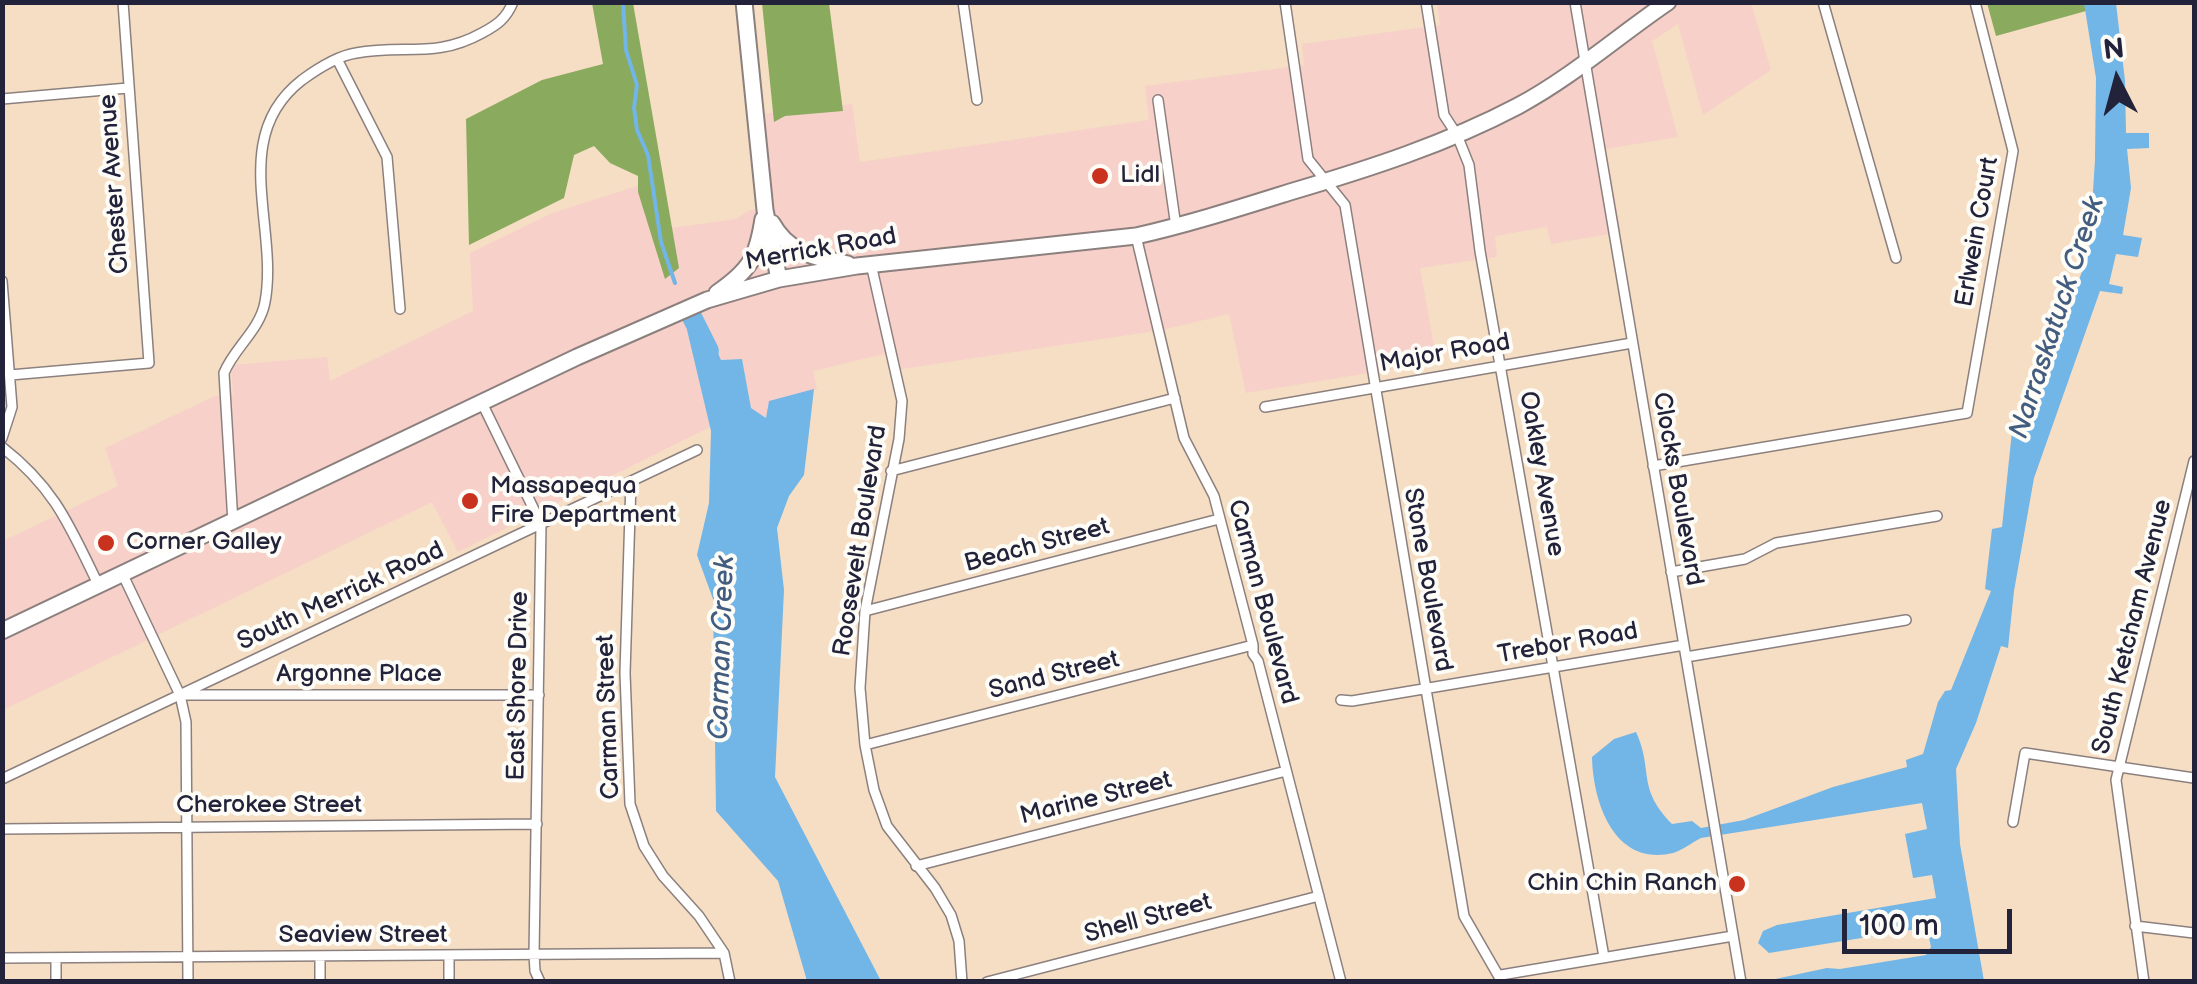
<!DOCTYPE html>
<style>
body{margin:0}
#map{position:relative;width:2197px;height:984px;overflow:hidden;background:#f5dec3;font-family:"Balsamiq Sans",sans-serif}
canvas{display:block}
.frame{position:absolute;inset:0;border:5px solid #22223b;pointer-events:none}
.north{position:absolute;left:2067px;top:30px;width:100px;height:100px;-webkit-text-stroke:8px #fdfcf7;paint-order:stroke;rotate:354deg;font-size:28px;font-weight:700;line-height:40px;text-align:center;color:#22223b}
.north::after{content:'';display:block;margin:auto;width:35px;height:45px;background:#22223b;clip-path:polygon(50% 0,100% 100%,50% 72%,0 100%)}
.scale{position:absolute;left:1842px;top:909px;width:170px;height:45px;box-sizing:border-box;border:5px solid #22223b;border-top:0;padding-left:12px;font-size:30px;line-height:35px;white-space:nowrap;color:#22223b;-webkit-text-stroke:8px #fdfcf7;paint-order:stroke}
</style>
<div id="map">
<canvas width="2197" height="984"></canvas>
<div class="frame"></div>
<div class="north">N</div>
<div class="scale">100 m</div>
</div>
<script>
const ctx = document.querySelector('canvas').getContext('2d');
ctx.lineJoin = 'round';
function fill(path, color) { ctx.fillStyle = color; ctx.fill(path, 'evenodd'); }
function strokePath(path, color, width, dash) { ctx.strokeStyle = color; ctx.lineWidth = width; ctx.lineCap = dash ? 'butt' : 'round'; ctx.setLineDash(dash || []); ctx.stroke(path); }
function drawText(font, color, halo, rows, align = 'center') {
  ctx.font = font + ' "Balsamiq Sans",sans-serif'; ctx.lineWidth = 8; ctx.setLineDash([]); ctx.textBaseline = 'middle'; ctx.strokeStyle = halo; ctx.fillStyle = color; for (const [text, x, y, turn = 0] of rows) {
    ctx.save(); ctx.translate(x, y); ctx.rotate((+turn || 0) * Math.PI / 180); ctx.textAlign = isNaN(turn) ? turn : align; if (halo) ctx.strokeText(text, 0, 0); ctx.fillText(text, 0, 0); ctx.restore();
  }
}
fill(new Path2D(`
 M1437,3h314l20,67 -68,45 -25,-91 -26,17 26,96 -72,12 15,83 -70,12 -4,-17 -52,9 2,21 -77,11 17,94 -191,31 -17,-79 -67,16 -261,39 -4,-18 -84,20 4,18 -48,12 -2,17 -16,-9 -9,-50 -21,1 -17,-35 -17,6 23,96 -252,125 -26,-50 -429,208v-169l115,-55 -13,-38 110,-52 18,-1 -2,-30 96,-8 3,24 143,-70 -3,-58 82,-40 104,-33 7,49 73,-10 14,-9 24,-3 -12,-93 90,-10 8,58 289,-42 -4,-34 159,-21 -2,-21 138,-19z`), '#f7d0c9');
fill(new Path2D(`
 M592,3h41l46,265 -14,11 -27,-87v-16l-28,-13 -16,-17 -20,9 -10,43 -95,47 -3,-126 76,-39 61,-16z
 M762,3h67l14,108 -58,5 -11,6z
 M1987,3h97l2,8 -90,25z`), '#8aaa5e');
fill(new Path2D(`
 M2084,3h32l9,78 1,52h23v15l-22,1 4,39 -8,47 19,3 -4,19 -22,-3 -7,30 14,3 -1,7 -22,-3 -66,187 -20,113 -6,57 -7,-2 -25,77 -20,46 4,75 24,137h-218l61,-13 13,1 86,-14 5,-8 -3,-15 -5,-4 -154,25 -11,-10 5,-12 14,-6 159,-27 -4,-23 -19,3 -8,-44 22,-5 -5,-26 -221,35c-10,5 -18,12 -28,15 -59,14 -80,-51 -81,-96l22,-18 22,-7c18,39 0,55 36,92l20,-3 9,7 43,-8 89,-33 74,-20 -1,-7 17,-6 15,-52 7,-11 6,-1 40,-99 -6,-2 7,-60 10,-2 11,-105 11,-2 65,-166 6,-94 1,-82z
 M705,324l16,36 21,-1 9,49 15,10 3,-17 45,-12 -10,86 -15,21 -12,32 7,62 -9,187 106,204h-74l-29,-100 -62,-70 -3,-212 -16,-44 12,-52 2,-72 -24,-101z`), '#72b5e7');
strokePath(new Path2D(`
 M623,2l3,48 11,35 -3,23 3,22 11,25 13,87 14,41`), '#72b5e7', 4);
strokePath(new Path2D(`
 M692,317l17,34`), '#72b5e7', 20);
const street = new Path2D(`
 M963,2l14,98
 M1285,2l23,157 37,46 119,711 38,66
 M1426,2l18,113 13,20 12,30 11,86 124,706
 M1575,2l166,980
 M1823,2l73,256
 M337,59l50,98 13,152
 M2,99l126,-11
 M1158,100l18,127
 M1136,236l48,202 30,58 39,149v9l5,7 83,321
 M871,264l31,137 -3,38 -34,172 -5,77 5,57 9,45 13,36 48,62 16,27 8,26 3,41
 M2,281l10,126 -10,31
 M10,375l139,-12 -26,-361
 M482,403l59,121 -7,430 1,17 5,11
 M1265,407l367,-64
 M2,447c54,42 68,80 97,139
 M1653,466l314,-53 46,-262 -38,-149
 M891,471l284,-73
 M631,481l-6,192 5,131 14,42 19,30 36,40 25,37 6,29
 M233,523l-9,-150c10,-25 36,-43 41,-71 14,-75 -37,-165 37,-222 15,-11 35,-24 54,-27 48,-9 79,6 126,-20 15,-8 24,-14 31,-31
 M1671,572l74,-13 31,-16 161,-27
 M123,575l57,120 6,27 2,260
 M865,611l354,-92
 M1686,657l220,-37
 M183,695h356
 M1341,700l11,1 332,-56
 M865,745l388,-100
 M2,779l695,-329
 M2013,822l12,-69 169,25
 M2,829l535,-5
 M916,866l370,-95
 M2135,926l59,7
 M449,955v27
 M320,956v26
 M2,958l722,-5
 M56,958v24
 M1501,975l232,-39
 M987,982l332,-86
 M2144,982l-28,-202 78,-319`);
const primary = new Path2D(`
 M744,2l21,208 14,69
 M772,223c17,31 43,34 76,41
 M717,293c33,-23 40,-35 46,-74
 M2,631l575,-274 130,-57 72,-21 78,-13 279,-30c53,-12 103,-28 154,-44 78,-23 156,-48 228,-86 54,-29 100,-70 150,-104`);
strokePath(street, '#8c807f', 12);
strokePath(primary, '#8c807f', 19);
strokePath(street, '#fff', 9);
strokePath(primary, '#fff', 15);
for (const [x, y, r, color] of [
 [1100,176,10,"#c8321e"],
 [470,501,10,"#c8321e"],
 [106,543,10,"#c8321e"],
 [1737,884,10,"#c8321e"]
]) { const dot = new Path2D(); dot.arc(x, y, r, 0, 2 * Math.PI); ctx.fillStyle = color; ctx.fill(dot); strokePath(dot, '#fdfcf7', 4); }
drawText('25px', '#22223b', '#fdfcf7', [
 ["Lidl",1120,176],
 ["Massapequa",490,487],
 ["Fire Department",490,516],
 ["Corner Galley",126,543],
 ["Chin Chin Ranch",1717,884,"right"]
], 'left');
drawText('25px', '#22223b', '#fdfcf7', [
 ["Chester Avenue",115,184,-94],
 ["Erlwein Court",1978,232,-80],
 ["Merrick Road",821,250,-10],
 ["Major Road",1445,354,-10],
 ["Oakley Avenue",1541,474,80],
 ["Clocks Boulevard",1677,489,80],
 ["Roosevelt Boulevard",861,541,-81],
 ["Beach Street",1037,546,-15],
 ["Stone Boulevard",1427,580,80],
 ["South Merrick Road",341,597,-25],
 ["Carman Boulevard",1262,602,75],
 ["South Ketcham Avenue",2133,627,-76],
 ["Trebor Road",1568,644,-10],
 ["Argonne Place",359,675],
 ["Sand Street",1054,676,-14],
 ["East Shore Drive",519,686,-89],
 ["Carman Street",609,717,-92],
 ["Marine Street",1096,799,-14],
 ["Cherokee Street",269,806],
 ["Shell Street",1148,919,-15],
 ["Seaview Street",363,936]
]);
drawText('italic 28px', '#425d80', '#fdfcf7', [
 ["Narraskatuck Creek",2058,318,-72],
 ["Carman Creek",723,648,-88]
]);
</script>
